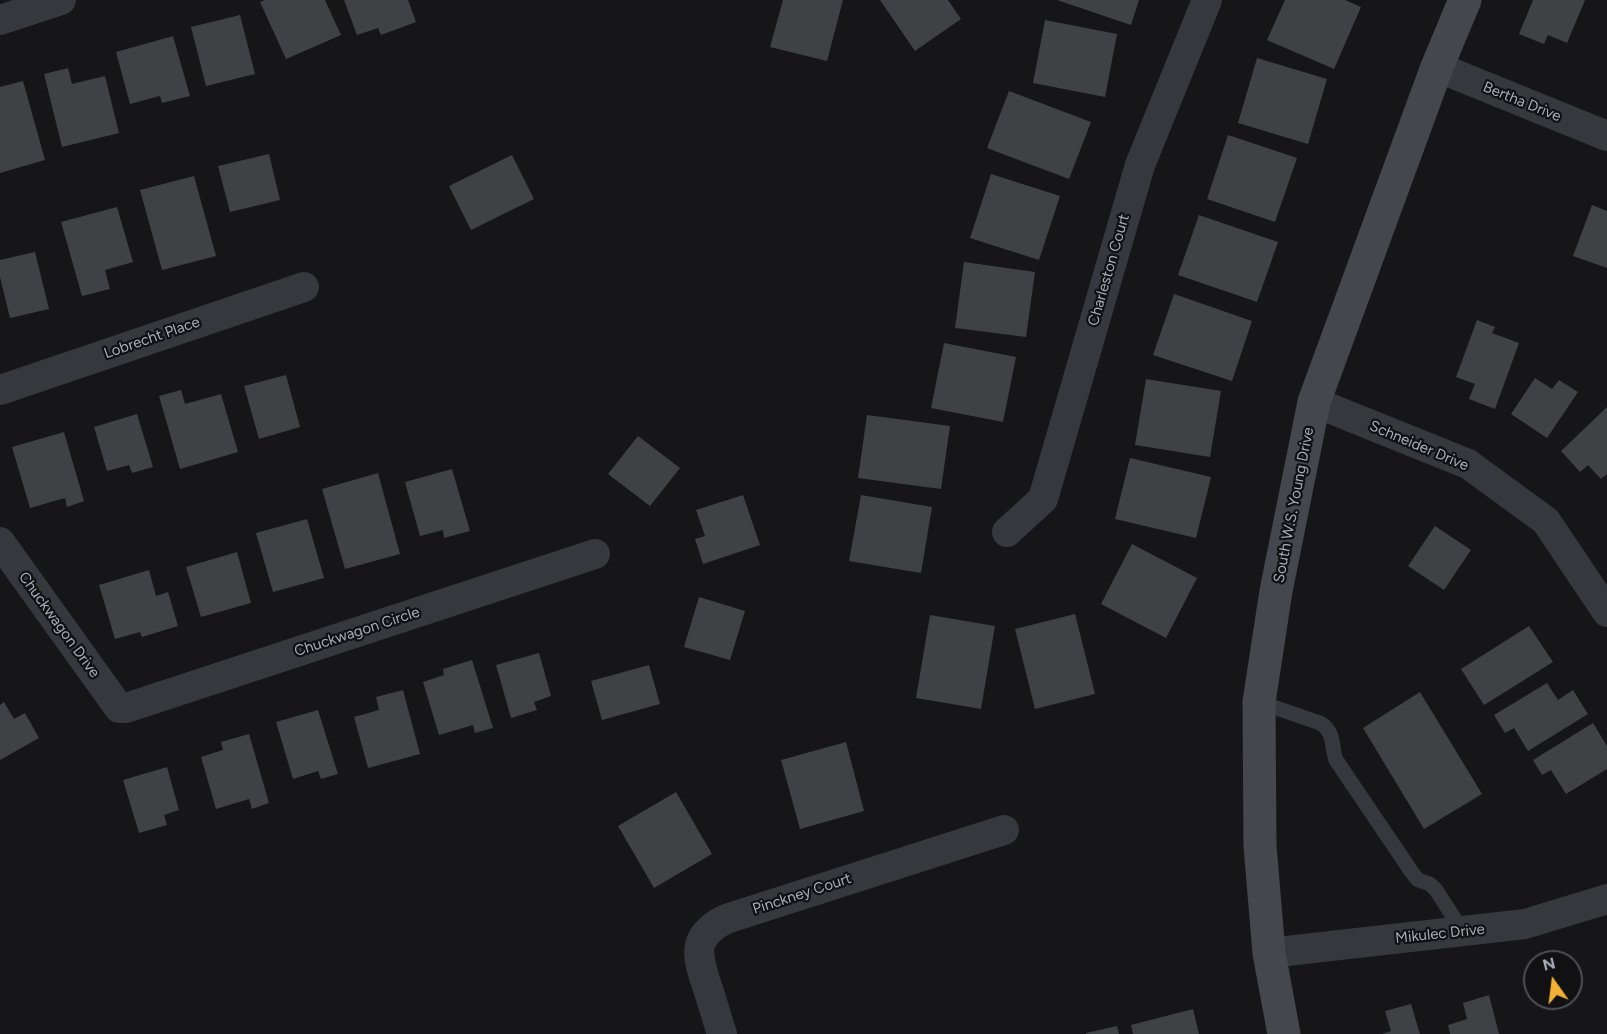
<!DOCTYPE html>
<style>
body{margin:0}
#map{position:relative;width:1607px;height:1034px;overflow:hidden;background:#161618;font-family:Figtree,sans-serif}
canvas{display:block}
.north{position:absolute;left:1523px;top:950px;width:60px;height:60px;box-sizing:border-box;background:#111113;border:2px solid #4d4f55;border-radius:50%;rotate:346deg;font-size:16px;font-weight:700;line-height:24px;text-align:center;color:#a8adb8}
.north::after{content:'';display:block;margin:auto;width:21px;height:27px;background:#f2b134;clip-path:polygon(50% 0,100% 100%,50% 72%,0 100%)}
</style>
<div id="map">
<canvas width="1607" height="1034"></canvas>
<div class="north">N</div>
</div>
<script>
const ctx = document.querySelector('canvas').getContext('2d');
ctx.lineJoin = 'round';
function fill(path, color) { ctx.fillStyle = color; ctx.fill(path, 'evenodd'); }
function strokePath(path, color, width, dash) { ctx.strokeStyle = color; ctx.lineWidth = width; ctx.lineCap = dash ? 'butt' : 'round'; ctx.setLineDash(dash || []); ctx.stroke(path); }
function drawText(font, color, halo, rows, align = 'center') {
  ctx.font = font + ' Figtree,sans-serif'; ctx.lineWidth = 4.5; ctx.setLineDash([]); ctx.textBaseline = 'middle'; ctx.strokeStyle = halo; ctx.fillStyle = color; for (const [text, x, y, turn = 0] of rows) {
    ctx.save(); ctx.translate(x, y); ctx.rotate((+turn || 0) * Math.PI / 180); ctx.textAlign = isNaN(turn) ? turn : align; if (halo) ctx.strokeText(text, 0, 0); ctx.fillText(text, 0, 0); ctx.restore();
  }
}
fill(new Path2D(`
 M265,0h60l16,35 -55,24 -26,-57z
 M344,0h64l8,22 -35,13 -3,-7 -21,7z
 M783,0h60l-16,61 -57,-14z
 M880,0h68l13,19 -46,32z
 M1057,0h82l-8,25z
 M1285,0h60l16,7 -27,62 -67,-29z
 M1533,0h52l-18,43 -19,-8 -4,9 -25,-10z
 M240,15l15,59 -49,12 -15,-59z
 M1045,20l72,14 -12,63 -72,-14z
 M173,36l17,60 -28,7 -2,-7 -30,8 -14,-52z
 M1257,58l70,21 -19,65 -70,-21z
 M68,68l4,16 33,-8 14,57 -57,14 -18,-73z
 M23,81l22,79 -45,13v-86z
 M1009,91l82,31 -22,57 -82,-31z
 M1228,135l69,23 -22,64 -68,-23z
 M269,154l11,46 -50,12 -12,-46z
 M512,155l22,44 -63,31 -22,-44z
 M991,174l69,22 -21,64 -69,-22z
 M194,176l22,80 -54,14 -22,-80z
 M1592,205l15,6v57l-34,-12z
 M117,207l16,55 -28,8 5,19 -28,7 -21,-74z
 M1199,215l79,27 -21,60 -79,-27z
 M35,252l14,57 -39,9 -10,-41v-17z
 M964,262l71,10 -9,65 -71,-9z
 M1174,294l78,27 -20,60 -79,-26z
 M1477,320l18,7 -3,6 27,10 -24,66 -26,-10 6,-15 -19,-7z
 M944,343l72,14 -13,65 -72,-14z
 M286,375l14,52 -41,12 -15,-53z
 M1535,378l17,11 7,-9 19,12 -31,46 -36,-24z
 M1146,379l75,12 -11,66 -75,-12z
 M181,390l4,14 36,-10 17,58 -58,17 -21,-73z
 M1607,407v67l-6,5 -13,-14 -8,7 -19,-21z
 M137,414l16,53 -21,6 -3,-8 -22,6 -13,-44z
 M867,415l83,11 -9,63 -83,-11z
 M64,432l20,69 -17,6 -2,-9 -35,10 -18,-61z
 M638,436l42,32 -30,38 -42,-32z
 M1130,458l81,19 -15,61 -81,-19z
 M452,469l18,62 -26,7 -1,-8 -23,6 -15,-54z
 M378,473l22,81 -55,15 -23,-80z
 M743,495l17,50 -57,19 -8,-25 10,-3 -9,-26z
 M861,495l71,12 -11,66 -72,-12z
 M307,519l17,59 -51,14 -17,-59z
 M1435,526l36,24 -27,40 -36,-24z
 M1132,544l65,34 -31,60 -65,-34z
 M237,552l14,51 -50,14 -15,-50z
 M149,570l7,26 12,-4 10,34 -36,11 -2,-5 -25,7 -16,-54z
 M699,597l46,14 -15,49 -46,-13z
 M1075,614l20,80 -60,15 -20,-80z
 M930,615l65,11 -14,83 -65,-11z
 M1529,626l24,36 -69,43 -23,-36z
 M539,653l12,43 -17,6 3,8 -26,8 -15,-53z
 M472,660l21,68 -18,5 -2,-8 -34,10 -16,-53 21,-7 -1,-6z
 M649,665l11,39 -58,16 -11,-39z
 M1547,683l11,17 15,-10 15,24 -60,37 -14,-23 -9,5 -11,-18z
 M403,690l17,64 -52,14 -14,-51 25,-7 -3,-13z
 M1420,692l62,102 -58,35 -61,-101z
 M4,702l10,17 11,-6 14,25 -39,22v-55z
 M318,710l20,64 -17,5 -3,-8 -25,8 -17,-57z
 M1593,723l14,23v23l-41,25 -15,-24 -9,5 -9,-15z
 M249,734l20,69 -17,6 -3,-10 -33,10 -15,-52 22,-7 -2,-8z
 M846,742l18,69 -64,18 -19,-69z
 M167,767l12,43 -15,5 3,10 -28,8 -16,-53z
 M676,792l36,62 -58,34 -36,-62z
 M1489,995l10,39h-49l-2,-9 19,-6 -4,-16z
 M1411,1004l9,30h-38l9,-3 -6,-20z
 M1193,1009l6,25h-66l-2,-9z
 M1117,1026l2,8h-33v-1z`), '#404145');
strokePath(new Path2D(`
 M1259,702l61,21c15,8 11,23 16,37l75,111 7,9 12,4 6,6 27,42`), '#37383d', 15);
strokePath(new Path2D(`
 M0,20l61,-20
 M1437,67l170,69
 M0,390l304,-103
 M1314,402l154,62 78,57 61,91
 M1007,532l36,-33 97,-334 67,-165
 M0,542l119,166h7l469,-154
 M1269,953l256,-29 82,-25
 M722,1034c-5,-15 -9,-30 -14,-45 -11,-33 -18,-52 18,-70l278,-89`), '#37383d', 30);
strokePath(new Path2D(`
 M1284,1034l-15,-81 -9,-107 -1,-144 17,-111 38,-189 123,-335 28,-67`), '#45474d', 33);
drawText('15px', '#a8adb8', '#111113', [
 ["Bertha Drive",1522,102,22],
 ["Charleston Court",1109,270,-74],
 ["Lobrecht Place",152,338,-19],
 ["Schneider Drive",1419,446,23],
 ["South W.S. Young Drive",1294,505,-79],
 ["Chuckwagon Drive",59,625,54],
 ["Chuckwagon Circle",357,632,-18],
 ["Pinckney Court",802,894,-18],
 ["Mikulec Drive",1440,934,-6]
]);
</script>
